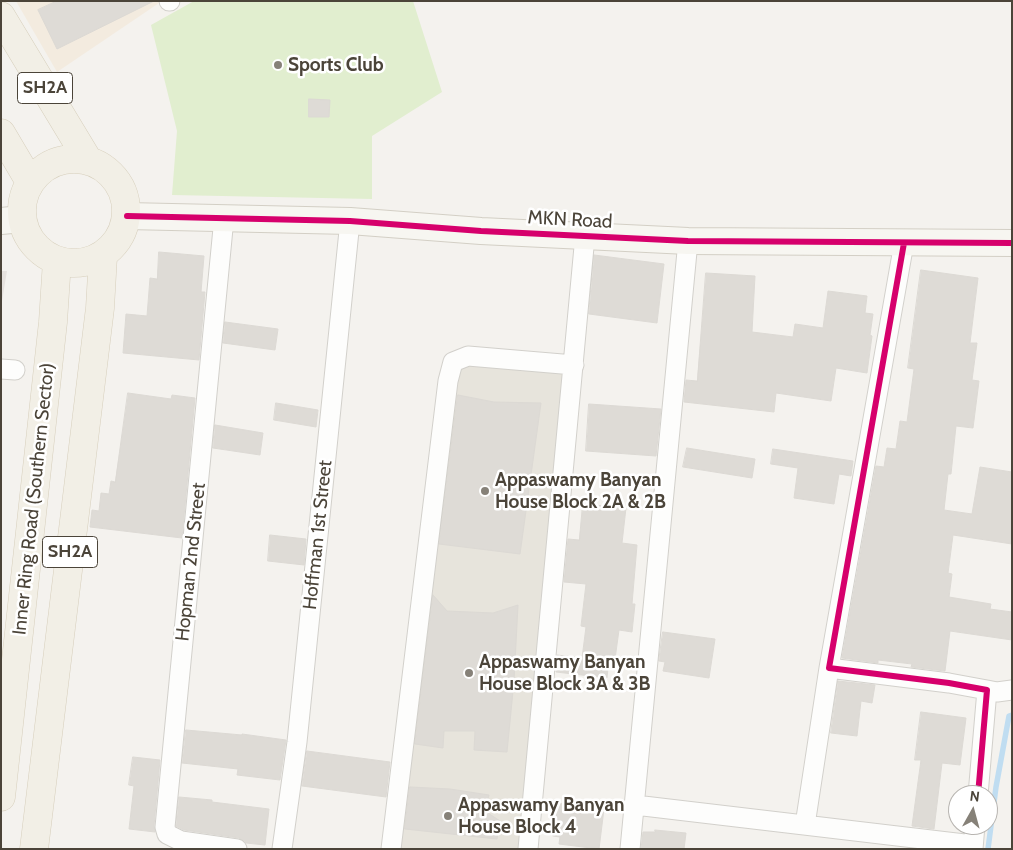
<!DOCTYPE html>
<style>
body{margin:0}
#map{position:relative;width:1013px;height:850px;overflow:hidden;background:#f4f2ee;font-family:Cabin,sans-serif}
canvas{display:block}
.frame{position:absolute;inset:0;border:2px solid #4b4439;pointer-events:none}
.north{position:absolute;left:948px;top:785px;width:50px;height:50px;box-sizing:border-box;background:#fff;border:1px solid #b7b4b0;border-radius:50%;rotate:7deg;font-size:14px;font-weight:700;line-height:20px;text-align:center;color:#4b4439}
.north::after{content:'';display:block;margin:auto;width:18px;height:22px;background:#868178;clip-path:polygon(50% 0,100% 100%,50% 72%,0 100%)}
</style>
<div id="map">
<canvas width="1013" height="850"></canvas>
<div class="frame"></div>
<div class="north">N</div>
</div>
<script>
const ctx = document.querySelector('canvas').getContext('2d');
ctx.lineJoin = 'round';
function fill(path, color) { ctx.fillStyle = color; ctx.fill(path, 'evenodd'); }
function strokePath(path, color, width, dash) { ctx.strokeStyle = color; ctx.lineWidth = width; ctx.lineCap = dash ? 'butt' : 'round'; ctx.setLineDash(dash || []); ctx.stroke(path); }
function drawText(font, color, halo, rows, align = 'center') {
  ctx.font = font + ' Cabin,sans-serif'; ctx.lineWidth = 5; ctx.setLineDash([]); ctx.textBaseline = 'middle'; ctx.strokeStyle = halo; ctx.fillStyle = color; for (const [text, x, y, turn = 0] of rows) {
    ctx.save(); ctx.translate(x, y); ctx.rotate((+turn || 0) * Math.PI / 180); ctx.textAlign = isNaN(turn) ? turn : align; if (halo) ctx.strokeText(text, 0, 0); ctx.fillText(text, 0, 0); ctx.restore();
  }
}
fill(new Path2D(`
 M453,362l121,3 -46,484h-137z`), '#e7e4dc');
fill(new Path2D(`
 M16,1h146l-105,71z`), '#f3ebdf');
fill(new Path2D(`
 M1,271h6l-6,36z`), '#e6e2de');
fill(new Path2D(`
 M194,1h219l29,91 -70,44v63l-200,-4 5,-64 -26,-106z`), '#e1eecf');
strokePath(new Path2D(`
 M988,849l8,-62 13,-71 3,-1`), '#c0ddf1', 5.5);
const building = new Path2D(`
 M57,1h97l-97,48 -19,-39z
 M309,99l21,1 -1,17h-20z
 M159,252l45,4 -3,36h4l-6,68 -76,-7 3,-39 21,2 3,-38 7,1z
 M594,255l70,9 -7,59 -68,-9z
 M921,270l57,8 -8,65h7l-5,37 7,1 -6,47 -17,-2 -5,48h-3l-4,36 28,4 8,-47 32,5v72l-59,-9 -5,38 4,1 -3,23 42,7 -1,5 22,3v28l-62,-9 -5,40 -34,-4 1,-3 -34,-4v3l-36,-5 34,-192 8,1 3,-19 9,1 4,-28 7,1 7,-53 -6,-1z
 M706,273l49,3 -3,56 41,5 2,-13 28,4 5,-37 39,5 -2,17 8,1 -3,21 2,1 -5,37 -31,-5 -5,33 -55,-8 -2,19 -90,-10 2,-22 11,1z
 M225,322l53,7 -3,21 -52,-7z
 M128,393l43,6 1,-4 23,3 -13,140 -92,-11 2,-17 7,1 2,-18 8,1 2,-13 4,1z
 M458,395l36,7 47,1 -21,151 -81,-10z
 M276,403l42,7 -2,17 -42,-7z
 M589,404l72,5 -5,47 -70,-5z
 M215,425l48,8 -3,22 -47,-7z
 M687,448l68,11 -3,19 -69,-11z
 M773,449l80,12 -2,15 -12,-2 -5,30 -40,-6 4,-30 -27,-4z
 M583,504l43,4 -4,35 15,2 -5,59h3l-3,28 -13,-2 -4,29 -6,-1 -2,20 -51,-6 1,-17 25,3 4,-31 -5,-1 5,-42 -22,-2 4,-43 11,1z
 M270,535l36,4 -2,26 -36,-4z
 M433,595l14,16 46,2 25,-8 -4,76 -7,71 -33,-2 1,-19h-31l-1,17 -28,-4z
 M663,632l52,7 -6,39 -46,-7 2,-9 -6,-1z
 M838,681l37,4 -3,18 -11,-2 -4,35 -26,-3z
 M921,712l45,6 -6,47 -18,-2 -8,66 -22,-3 9,-66h-6z
 M186,730l56,5v-1l44,6 -6,40 -43,-5 1,-6 -56,-6z
 M307,751l83,11 -4,35 -84,-11z
 M133,757l27,3 -6,66 1,6 -26,-3 5,-43 -5,-1z
 M410,787l40,2 39,6 -4,16 15,10 -3,18 -92,-10z
 M179,797l33,3v2l57,7 -4,36 -19,-2 -7,-5 -55,-8 -8,-4z
 M557,803l47,6 -5,40 -40,-5 1,-7 -7,-1z
 M655,830l31,3 -2,16h-43l2,-17h12z`);
fill(building, '#dedbd6');
strokePath(building, '#dcd9d4', 1);
const street = new Path2D(`
 M169,1h1
 M224,218l-59,609 2,7 14,7 56,8
 M904,243l-75,425 120,15 38,7 -9,105
 M1,369l14,1
 M987,690l10,2 15,-2
 M635,805l338,40
 M805,825l24,-157
 M282,849l15,-107 53,-521
 M391,849l57,-468 5,-19 15,-6 106,9
 M528,849l57,-613
 M630,849l58,-608
 M973,849l2,-24`);
const secondary = new Path2D(`
 M127,216l223,5 131,10 207,10 324,2
 M1,221l21,-2`);
const primary = new Path2D(`
 M1,16l87,144
 M1,133l29,49
 M22 211a52 52 0 1 1 104 0a52 52 0 1 1-104 0Z
 M1,797l52,-475 4,-61
 M34,849l66,-541 3,-52`);
strokePath(street, '#d2d0cb', 21);
strokePath(secondary, '#d3cfc5', 28);
strokePath(primary, '#d6cebb', 29);
strokePath(street, '#fdfdfc', 19);
strokePath(secondary, '#f7f6f1', 26);
strokePath(primary, '#f2efe6', 28);
strokePath(new Path2D(`
 M127,216l223,5 131,10 207,10 324,2
 M904,243l-75,425 120,15 38,7 -9,105`), '#d6006c', 6);
for (const [x, y, r, color] of [
 [278,65,5,"#868178"],
 [485,491,5,"#868178"],
 [469,673,5,"#868178"],
 [448,816,5,"#868178"]
]) { const dot = new Path2D(); dot.arc(x, y, r, 0, 2 * Math.PI); ctx.fillStyle = color; ctx.fill(dot); strokePath(dot, '#fff', 2); }
for (const [x, y, w] of [
 [45,88,55],
 [70,552,55]
]) { const box = new Path2D(); box.roundRect(x - w / 2, y - 15.5, w, 31, 4); ctx.fillStyle = '#fff'; ctx.fill(box); strokePath(box, '#4b4439', 1); }
drawText('bold 18px', '#4b4439', null, [
 ["SH2A",45,88],
 ["SH2A",70,552]
]);
drawText('bold 19px', '#4b4439', '#fff', [
 ["Sports Club",288,65],
 ["Appaswamy Banyan",495,480],
 ["House Block 2A & 2B",495,502],
 ["Appaswamy Banyan",479,662],
 ["House Block 3A & 3B",479,684],
 ["Appaswamy Banyan",458,805],
 ["House Block 4",458,827]
], 'left');
drawText('19px', '#4b4439', '#fff', [
 ["MKN Road",570,220,3],
 ["Inner Ring Road (Southern Sector)",34,499,-84],
 ["Hoffman 1st Street",318,535,-84],
 ["Hopman 2nd Street",191,562,-84]
]);
</script>
